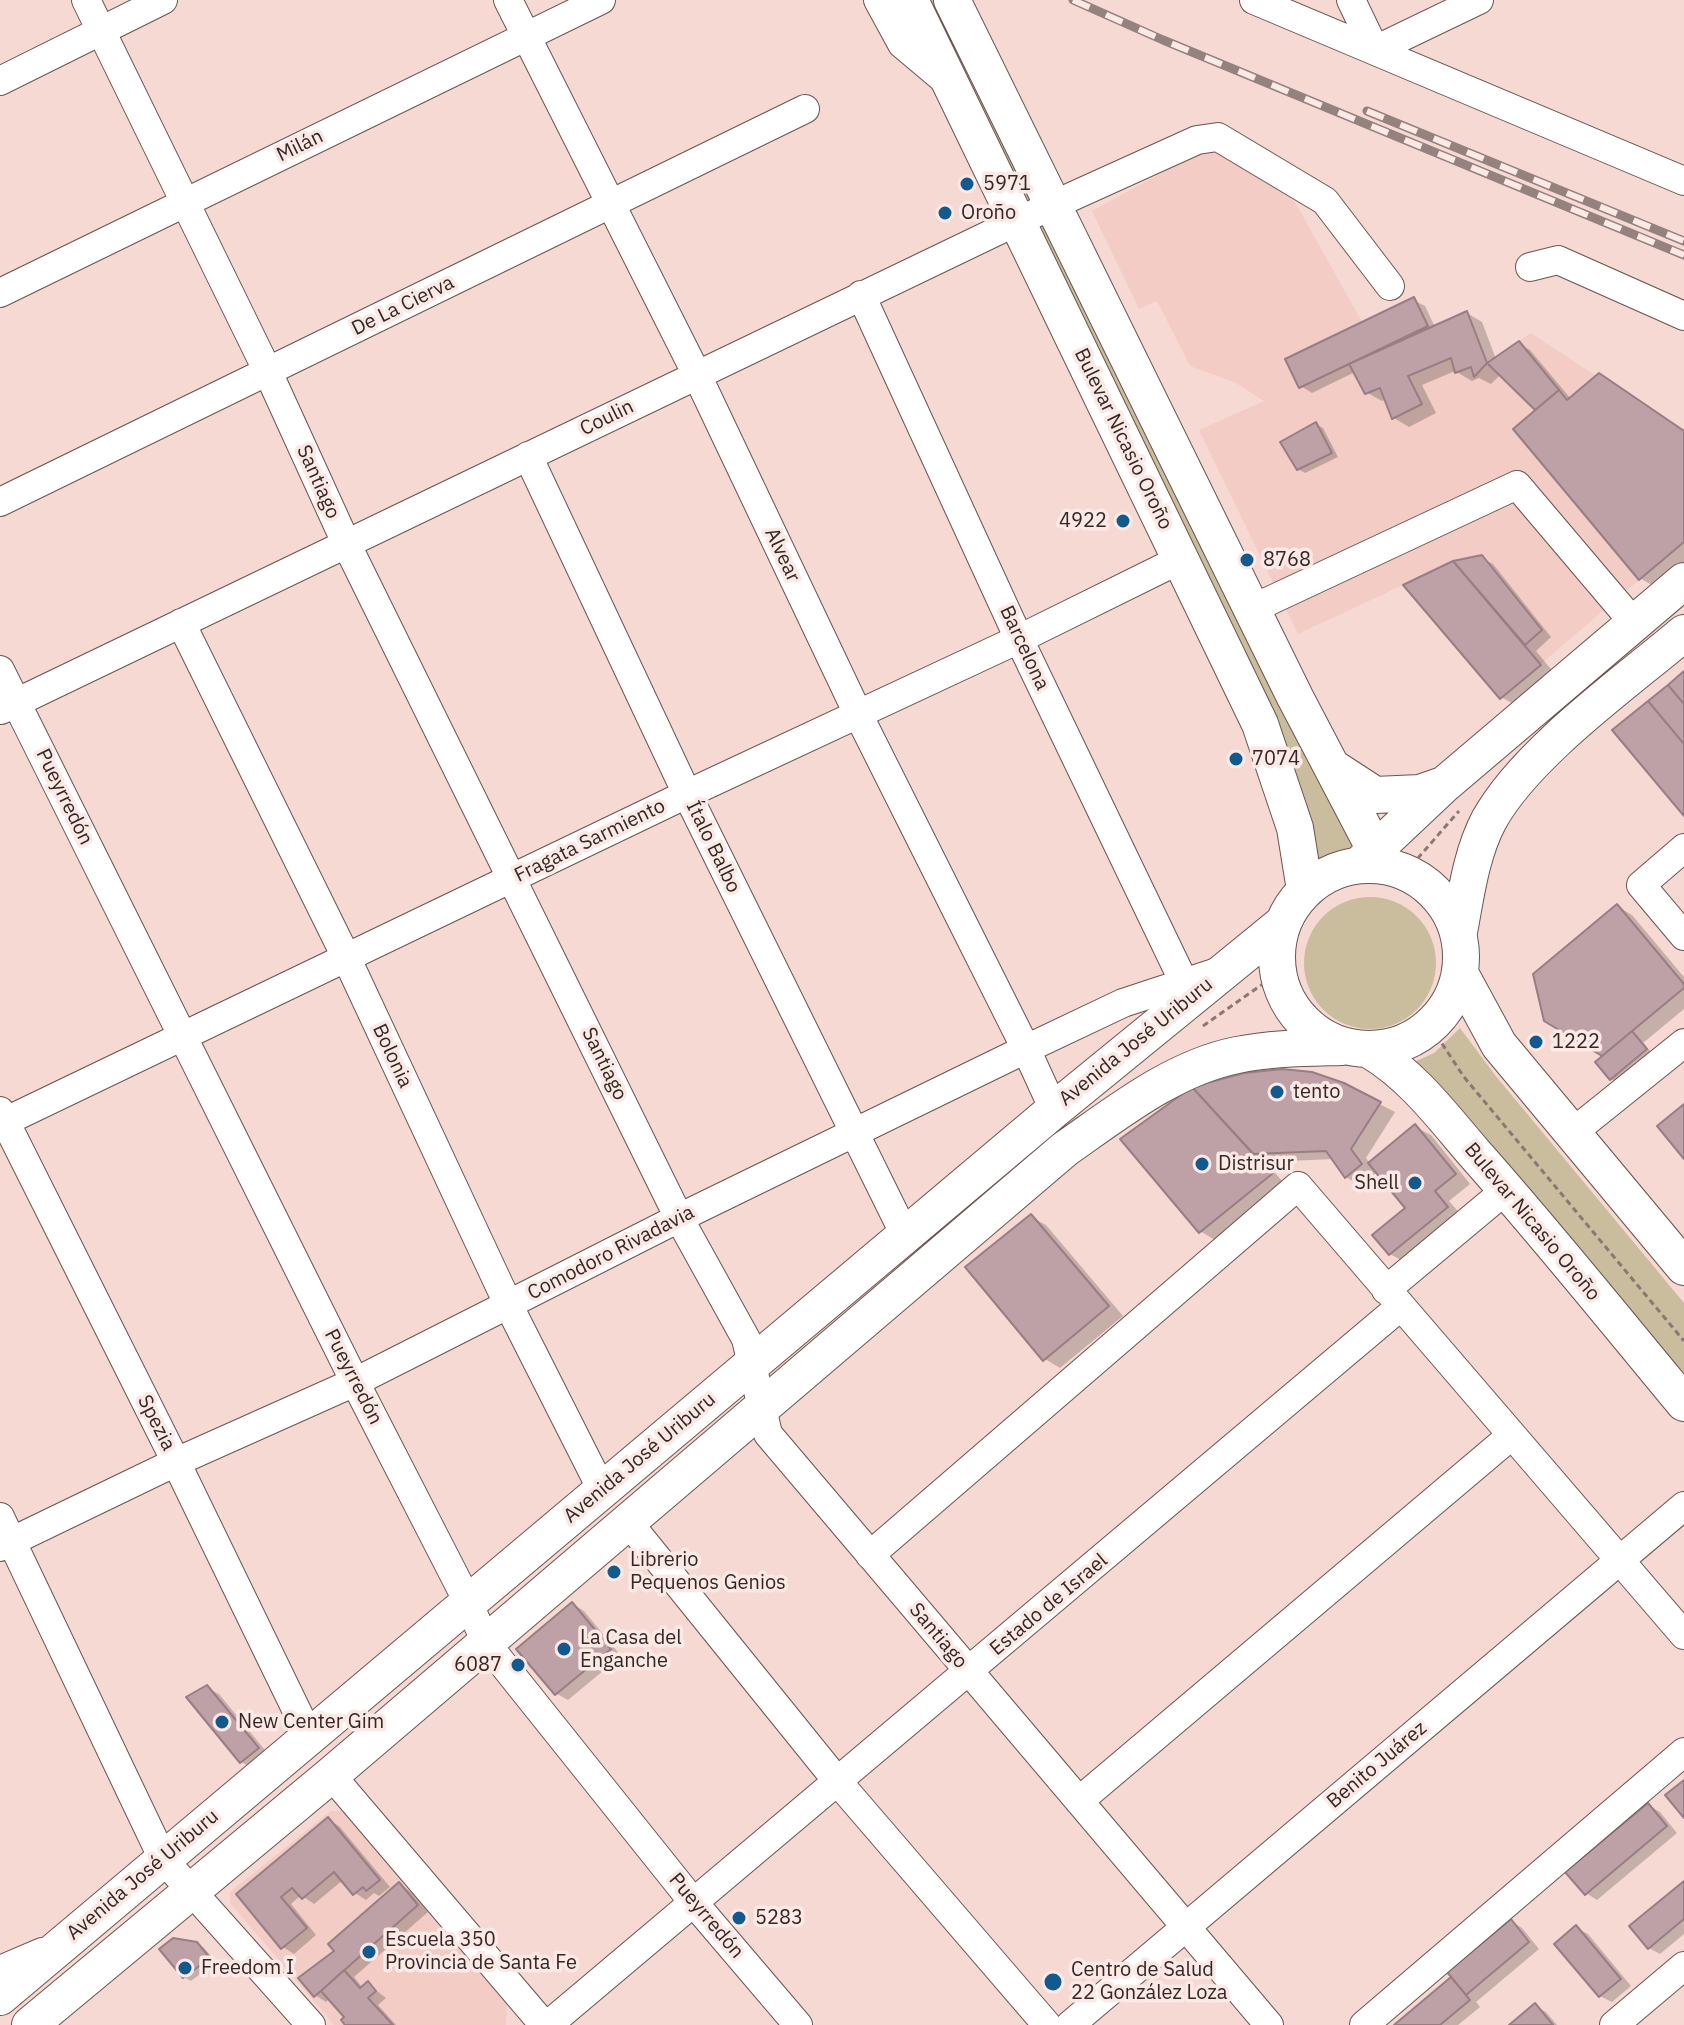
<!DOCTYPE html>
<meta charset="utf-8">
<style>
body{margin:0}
canvas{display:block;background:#f7d9d3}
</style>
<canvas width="1684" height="2025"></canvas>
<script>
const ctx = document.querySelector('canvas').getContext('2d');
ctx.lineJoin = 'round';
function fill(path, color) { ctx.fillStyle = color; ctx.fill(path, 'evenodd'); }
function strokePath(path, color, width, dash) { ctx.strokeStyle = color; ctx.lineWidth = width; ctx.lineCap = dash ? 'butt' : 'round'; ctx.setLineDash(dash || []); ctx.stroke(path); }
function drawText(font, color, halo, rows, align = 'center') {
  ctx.font = font + ' "IBM Plex Sans",sans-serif'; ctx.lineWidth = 7; ctx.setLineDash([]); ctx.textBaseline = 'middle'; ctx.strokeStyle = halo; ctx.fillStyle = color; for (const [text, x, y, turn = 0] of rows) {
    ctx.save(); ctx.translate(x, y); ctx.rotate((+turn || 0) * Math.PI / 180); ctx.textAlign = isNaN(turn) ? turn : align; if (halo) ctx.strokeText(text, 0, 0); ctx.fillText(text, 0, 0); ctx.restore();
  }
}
fill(new Path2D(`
 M1215,144l80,58 67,120 52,-25 14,29 39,-15 20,52 44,-30 153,101 -45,146 -139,119 -97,-114 -105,49 -99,-204 65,-29 -28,-18 -46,-17 -33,-65 -18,8 -47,-98z
 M331,1811h14l162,191 -1,23h-172l-104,-122v-11z`), '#f2ccc5');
fill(new Path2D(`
 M910,0h42l377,765 30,100 -22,5 -17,9z
 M1304 963a66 66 0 1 1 132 0a66 66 0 1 1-132 0Z
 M1460,1028l35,47 189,228v73l-270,-314 20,-9z`), '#cabd9d');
fill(new Path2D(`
 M1413,300l12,6 10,21 32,-14 15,9 14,37 23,-15 11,6 41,49 113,33v131l-29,24 -15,-9 -101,-168 -38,-36 -10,10 -12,-6 -7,3 -17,-10 -33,14 14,28 -27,14 -15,-9 -8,-19 -4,2 -16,-9 -11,-20 -43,21 -11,-7z
 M1316,424l7,4 15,29 -33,16 -7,-4z
 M1481,558l12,6 58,73 -15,14 19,23 -38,32 -16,-9 -48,-134z
 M1617,906l15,9 52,62v32l-41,34 10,11 -35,29 -7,-4 -5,-23 -60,-37z
 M1343,1085l52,27 -29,46 4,6 45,-37 16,8 39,49 -21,17 13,15 -56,47 -16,-9 -15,-19 33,-27 -30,-37 -17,15 -15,-9 -12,-18 -69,3 20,22 -70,56 -15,-9 -77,-92z
 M1031,1217l15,8 77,91 -63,52 -15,-9z
 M573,1604l11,7 37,45 -53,44 -11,-6 -38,-45z
 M207,1688l12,6 50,61 -17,13 -11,-6z
 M1648,1805l12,7 17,21 -80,67 -11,-7z
 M328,1820l11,6 51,61 -11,9 -5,-3 -8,7 -11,-7 -12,-13 -29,24 -13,-9 -10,9 25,31 -22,19 -11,-7 -44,-52z
 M1684,1883v51l-24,20 -11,-6z
 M399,1884l11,7 18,21 -74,65 9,11 5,-4 18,14 -8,7 18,20h-48l-1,-8 -17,-19 -4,4 -11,-7 22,-44z
 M1511,1921l11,7 17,21 -63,53 4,5 -22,18h-61l57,-48z
 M1576,1928l12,6 43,52 -19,16 -12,-6 -43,-52z
 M197,1944l7,4 12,14 -25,19 -7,-4z
 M1535,2006l11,6 11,13h-45z`), '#0003');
const building = new Path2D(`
 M1414,297l14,29 -129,62 -14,-29z
 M1467,311l20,52 -13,14 -3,-10 -16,6 -4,-15 -43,18 14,28 -30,15 -12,-31 -15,6 -16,-30z
 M1519,341l40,49 -24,20 -48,-47z
 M1599,373l85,58v111l-45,38 -126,-151 46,-39 8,10z
 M1316,422l16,31 -35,17 -17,-28z
 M1482,555l60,75 -17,15 -72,-84z
 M1453,561l88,104 -41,34 -97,-114z
 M1684,671v33l-16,-19z
 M1668,685l16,19v40l-36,-43z
 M1648,701l36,43v72l-72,-86z
 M1617,904l67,80v4l-82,68 -58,-35 -11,-47z
 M1632,1031l15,18 -37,31 -15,-18z
 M1282,1069l30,3 32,11 37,19 -30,47 11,15 -17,14 -19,-27 -73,3 -61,-67 52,-14z
 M1192,1087l80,87 -73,59 -79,-94z
 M1684,1104v55l-27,-33z
 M1415,1124l41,50 -21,17 13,16 -59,48 -17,-20 33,-27 -37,-45z
 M1031,1214l78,92 -66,55 -78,-94z
 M572,1602l39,47 -56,46 -39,-46z
 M207,1685l52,63 -19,15 -54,-66z
 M1684,1780v38l-19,-23z
 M1648,1803l19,23 -82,69 -20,-23z
 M328,1817l52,63 -14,11 -3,-4 -10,8 -19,-23 -32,27 -10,-11 -11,9 26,31 -26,21 -45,-55z
 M1684,1881v38l-36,30 -19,-23z
 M399,1882l19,23 -104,92 -16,-19 36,-27 -6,-7z
 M1511,1919l18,23 -63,53 -19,-23z
 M1576,1925l45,54 -22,18 -45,-53z
 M173,1938l24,4 13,16 -27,20 -24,-29z
 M344,1970l16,18 8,-7 8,10 -8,7 25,27h-48l-4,-5 3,-3 -23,-26z
 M1451,1977l19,23 -30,25h-46z
 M1535,2003l18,22h-44z`);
fill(building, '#bda1a7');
strokePath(building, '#987e84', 2);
const minor = new Path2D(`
 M86,0l182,372 78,171 333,675 67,121 22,95 501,591
 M508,0l189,375 161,339 168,335 28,61
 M878,0l24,44 44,37
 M1254,0l430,181
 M1351,0l24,50 104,-50
 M0,81l163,-81
 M1530,267l28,-7 126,56
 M0,293l601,-293
 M861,295l158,344 172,358
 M528,456l159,338 218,441
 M0,502l805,-393
 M1252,609l265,-124 117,138
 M181,623l166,336 162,347 93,184
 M0,670l355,712 113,220 18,41 208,260 104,122
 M1,710l1017,-489 179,-81 21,-3 107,64 65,85
 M1684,848l-43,37 43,51
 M0,1111l176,351 133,274
 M0,1124l687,-330 332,-155 162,-80
 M1572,1133l112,-90
 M1386,1290l121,-101
 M0,1517l163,342 148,166
 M628,1522l210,260 209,243
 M0,1547l176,-85 179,-80 324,-164 347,-169 97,-46 91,-30
 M870,1555l428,-369 386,449
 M331,1775l213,250
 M1079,1801l433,-366
 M0,1970l42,-18
 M548,2025l853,-719
 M1070,2025l614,-519
 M1364,2025l320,-273
 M1614,2025l70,-59`);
const major = new Path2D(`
 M910,0l350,724 35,104 10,62
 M952,0l343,697 88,168
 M1332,767l43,28 45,-2 23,-8
 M1277 957a92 92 0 1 1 184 0a92 92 0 1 1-184 0Z
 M1359,865l86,-81 239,-203
 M1459,932c7,-37 12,-78 30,-112 37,-67 136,-137 195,-187
 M1461,975l38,70 185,222
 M1371,1051c42,25 72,66 104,103 72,81 140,166 209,249
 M0,1997l1054,-887 228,-186
 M30,2025l301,-250 734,-626c53,-37 108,-81 172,-94 35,-7 70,-7 105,-8`);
strokePath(minor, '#6c534e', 30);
strokePath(major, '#6c534e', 38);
strokePath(new Path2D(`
 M1411,866l48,-55
 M1203,1026l74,-52
 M1431,1027l33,50 220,264`), '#8b7774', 3, [6, 4]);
strokePath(minor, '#fff', 28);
strokePath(major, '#fff', 36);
const rail = new Path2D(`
 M1073,0l90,40 521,215
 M1367,111l317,130`);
strokePath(rail, '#95817d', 9);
strokePath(rail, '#fce9e6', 6, [18]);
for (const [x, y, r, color] of [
 [967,184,8,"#125a8e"],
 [945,213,8,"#125a8e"],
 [1123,521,8,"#125a8e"],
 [1247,560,8,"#125a8e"],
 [1236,759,8,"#125a8e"],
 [1536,1042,8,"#125a8e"],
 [1277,1092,8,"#125a8e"],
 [1202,1164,8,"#125a8e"],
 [1415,1183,8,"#125a8e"],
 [614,1572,8,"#125a8e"],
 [564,1649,8,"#125a8e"],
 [518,1665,8,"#125a8e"],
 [222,1722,8,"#125a8e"],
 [739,1918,8,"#125a8e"],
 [369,1952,8,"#125a8e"],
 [185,1968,8,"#125a8e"],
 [1053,1982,10,"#125a8e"]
]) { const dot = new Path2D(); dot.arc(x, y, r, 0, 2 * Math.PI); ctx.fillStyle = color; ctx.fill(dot); strokePath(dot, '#fce9e6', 3); }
drawText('20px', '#322725', '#fce9e6', [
 ["Milán",300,146,-26],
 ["De La Cierva",403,306,-26],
 ["Coulin",607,418,-26],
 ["Bulevar Nicasio Oroño",1123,439,64],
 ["Santiago",318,482,66],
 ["Alvear",782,555,65],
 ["Barcelona",1024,648,65],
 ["Pueyrredón",64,797,64],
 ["Fragata Sarmiento",590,841,-26],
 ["Ítalo Balbo",713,847,64],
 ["Avenida José Uriburu",1136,1042,-39],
 ["Bolonia",392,1056,65],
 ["Santiago",604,1064,64],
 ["Bulevar Nicasio Oroño",1532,1222,50],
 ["Comodoro Rivadavia",611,1253,-27],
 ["Pueyrredón",353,1377,63],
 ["Spezia",156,1423,63],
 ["Avenida José Uriburu",640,1458,-40],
 ["Estado de Israel",1049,1605,-40],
 ["Santiago",938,1636,50],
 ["Benito Juárez",1377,1765,-40],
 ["Avenida José Uriburu",143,1875,-40],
 ["Pueyrredón",706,1916,50]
]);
drawText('20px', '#322725', '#fce9e6', [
 ["5971",983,184],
 ["Oroño",961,213],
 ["4922",1107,521,"right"],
 ["8768",1263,560],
 ["7074",1252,759],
 ["1222",1552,1042],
 ["tento",1293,1092],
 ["Distrisur",1218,1164],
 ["Shell",1399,1183,"right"],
 ["Librerio",630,1560],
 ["Pequenos Genios",630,1583],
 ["La Casa del",580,1638],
 ["Enganche",580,1661],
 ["6087",502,1665,"right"],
 ["New Center Gim",238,1722],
 ["5283",755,1918],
 ["Escuela 350",385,1940],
 ["Provincia de Santa Fe",385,1963],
 ["Freedom I",201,1968],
 ["Centro de Salud",1071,1970],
 ["22 González Loza",1071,1993]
], 'left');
</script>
